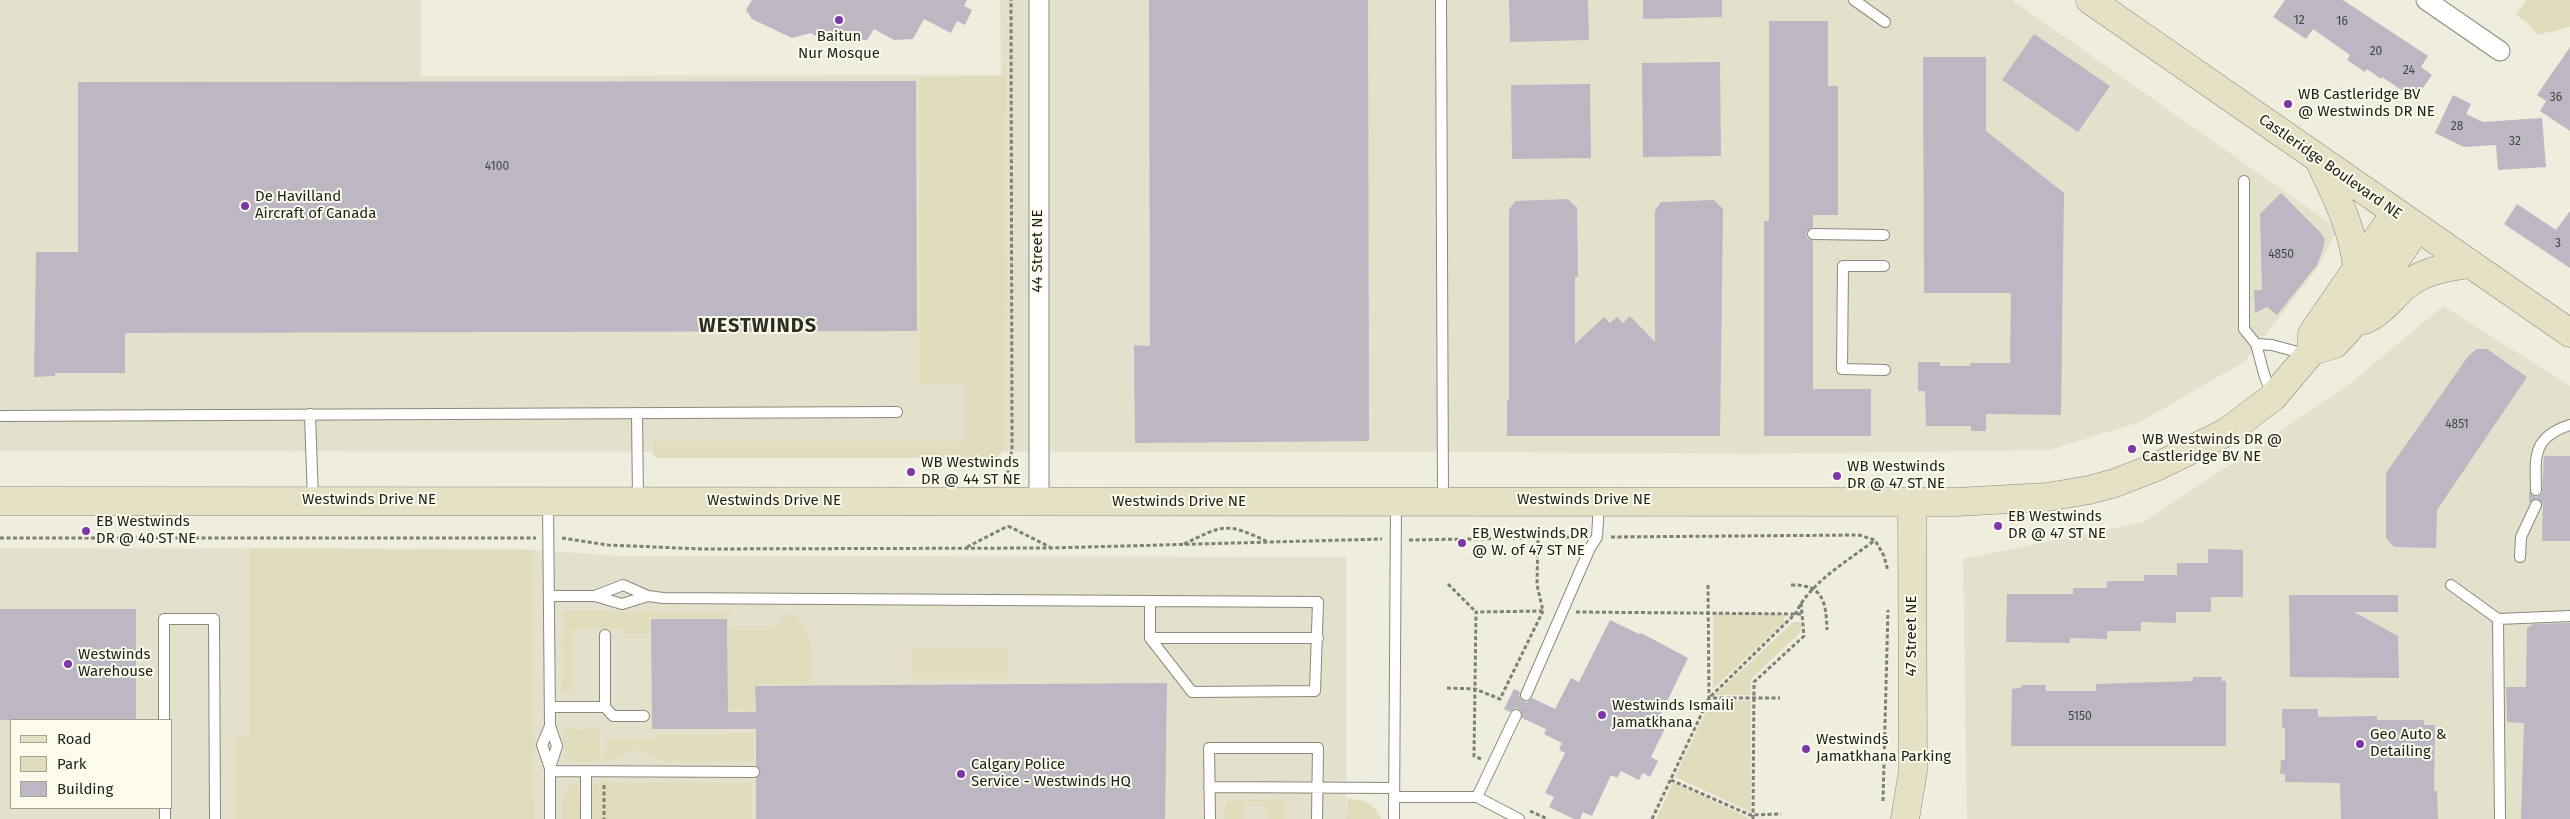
<!DOCTYPE html>
<style>
body{margin:0}
#map{position:relative;width:2570px;height:819px;overflow:hidden;background:#eeedde;font-family:"Fira Sans",sans-serif}
canvas{display:block}
.legend{position:absolute;left:10px;top:719px;width:162px;height:90px;box-sizing:border-box;background:#fbfaeb;border:1px solid #a3a297;margin:0;padding:6px 9px;list-style:none;font-size:15px;color:#1f1f1a}
.legend li{display:flex;align-items:center;gap:10px;height:25px}
.legend b{width:25px;border:1px solid #a3a297}
</style>
<div id="map">
<canvas width="2570" height="819"></canvas>
<ul class="legend">
<li><b style="height:6px;background:#e4e1c4"></b>Road</li>
<li><b style="height:14px;background:#e0ddbc"></b>Park</li>
<li><b style="height:14px;background:#bdb6c3"></b>Building</li>
</ul>
</div>
<script>
const ctx = document.querySelector('canvas').getContext('2d');
ctx.lineJoin = 'round';
function fill(path, color) { ctx.fillStyle = color; ctx.fill(path, 'evenodd'); }
function strokePath(path, color, width, dash) { ctx.strokeStyle = color; ctx.lineWidth = width; ctx.lineCap = dash ? 'butt' : 'round'; ctx.setLineDash(dash || []); ctx.stroke(path); }
function drawText(font, color, halo, rows, align = 'center') {
  ctx.font = font + ' "Fira Sans",sans-serif'; ctx.lineWidth = 4; ctx.setLineDash([]); ctx.textBaseline = 'middle'; ctx.strokeStyle = halo; ctx.fillStyle = color; for (const [text, x, y, turn = 0] of rows) {
    ctx.save(); ctx.translate(x, y); ctx.rotate((+turn || 0) * Math.PI / 180); ctx.textAlign = isNaN(turn) ? turn : align; if (halo) ctx.strokeText(text, 0, 0); ctx.fillText(text, 0, 0); ctx.restore();
  }
}
fill(new Path2D(`
 M0,0h421v76l580,-1 -1,-75h1012l326,229 -22,41 -72,92 -104,60 -91,28 -298,4 -277,-2 -1474,-1z
 M2443,306l127,80v433h-603l-4,-260 181,-37 203,-136z
 M0,548l518,1 103,7 725,1v262h-1346zM11,720h160v88h-160z`), '#e3e1cb');
fill(new Path2D(`
 M2526,0h44v27l-33,8 -9,-12 -12,-8z
 M1003,66h3l-1,382 -8,10h-340l-4,-3 1,-14h310v-57h-45v-307l84,-1z
 M250,548l282,2 2,269h-298l-1,-81 15,-1z
 M563,611l166,1v18h43l18,-17c28,21 20,40 21,71h-57l1,27 -26,-1 -1,-92h-78l-1,16h-24v-5h-52v59l-3,4h-6l-2,-3z
 M1713,613l72,1 -1,8 -71,67z
 M1793,622h8v10l-50,47v16h-36z
 M911,648h97v31h-97z
 M1711,701h40v111l-76,-35z
 M600,728v34h-32l-4,-3 -2,-28 4,-2z
 M727,733h26l1,28 -90,1 -20,-11h-14l-24,11 1,-24h51v-4l69,1z
 M600,782l152,1v36h-161l2,-32z
 M1673,782l78,37h-95z
 M570,785h5l4,4 1,30h-18v-22z
 M1284,799l1,20h-19l-1,-17h-21v17h-20v-13l5,-6z
 M1347,799c16,0 27,4 34,20h-35z`), '#e0ddbc');
fill(new Path2D(`
 M752,0h215l-3,6 8,4 -7,15 -8,-4 -6,12 -27,-14 -11,20 -19,1 -20,-11 -7,11 -46,-1 -10,-6 -19,5 -40,-19 -6,-9z
 M1149,0h219l1,441 -234,2 -1,-98 16,1z
 M1509,0h79l1,40 -79,2z
 M1643,0h79v17l-79,2z
 M2285,0h58l85,56 -7,11 11,8 -17,24 -33,-22 -1,2 -14,-10 -2,3 -18,-12 3,-5 -37,-26 -7,10 -33,-22z
 M1769,21h59v65h10v129h-25v12l-7,6 1,5 6,3v148h58v47h-107v-215h5z
 M2034,34l76,52 -32,46 -76,-52z
 M2570,47v84l-30,-20 6,-10 -9,-6z
 M1923,57h63v74l78,62 -3,222 -75,-1v17h-15v-5h-45l-1,-35h-7v-29h22v4h30v-3h40l1,-70h-87z
 M1720,62l1,94 -78,1 -1,-94z
 M916,81l1,250 -792,2v40h-70v3l-21,1 2,-125h42v-170z
 M1590,84l1,74 -79,1 -1,-74z
 M2453,95l18,9 -5,10 17,8 59,-4 4,49 -48,3 -2,-25 -32,2 -29,-14z
 M2281,193l39,39 5,8 -2,9 -6,16 -40,50 -10,-8 -12,6 -1,-23h8l-2,-76z
 M1568,199l9,9 1,69h-3v67l29,-27 6,6 7,-6 6,6 7,-7 25,26v-131l6,-9 53,-2 9,9 -3,227h-213v-36h2v-190l6,-9z
 M2517,204l39,26 14,-19v57l-66,-44z
 M2477,349h10l40,28 -90,133 -1,38 -42,-1 -8,-9v-65l83,-118z
 M2544,456h26v85h-28l1,-37 -7,-6 -7,5v-12l7,6 6,-4z
 M2208,549l35,1v47h-32v15h-35v11l-35,-1v9h-34v8l-37,-1v5l-64,-1 1,-48h66v-6h34v-7h37v-6h33v-12h31z
 M2289,595h109v17h-44l44,24 1,42 -109,-1z
 M0,609h136v111h-136z
 M651,619h76l1,93h28l-1,-26 412,-3 -2,136h-409v-41l5,-5 -5,-7v-37h-104z
 M1610,620l29,14 2,-1 47,25 -30,62 9,4 -16,33 7,4 -8,16 -7,-4 -4,7 -18,-9 -4,7 -6,-3 -19,41 -9,-4 -3,7h-6l-25,-12 5,-10 -9,-4 20,-40 -6,-3 3,-7 -18,-9 2,-5 -24,-11 -3,-9 -4,-1 -5,4 -6,-3 10,-20 6,3 -1,4 4,5 4,1 5,-4 23,11 16,-31 8,4z
 M2570,623v196h-49l3,-96 -17,-1 -1,-35h20l1,-59 6,-4z
 M2193,677h29v4h4v65h-215l1,-57 9,-1v-3h25v6h50v-7l97,-3z
 M2282,709h36v8l59,-1v4h47v5h11l-1,66h3l1,28h-97l-1,-36 -55,-1v-8h-5l1,-14h4v-32l-3,-1z`), '#bdb6c3');
const lane = new Path2D(`
 M1441,0l2,500
 M1854,0l31,22
 M2244,181v148l12,15
 M1813,234l71,1
 M1884,266h-41l-1,103 43,1
 M2272,396l-8,-22 -8,-30 16,1 33,9
 M637,413l1,86
 M310,414l3,86
 M1,416l896,-4
 M2536,490c-1,-35 -3,-53 34,-65
 M548,502l2,224 7,20 -7,22v51
 M2520,557l1,-20 15,-32
 M2451,585l47,34
 M549,596h46l27,8 26,-8
 M595,596l28,-11 25,11 15,2 655,4 -3,89 -123,1 -42,-54h168
 M1150,602v36
 M1526,695l64,-147 7,-11 2,-33
 M550,707h55v-72
 M605,707l8,9h31
 M164,720v-101h50l1,200
 M550,726l-8,19 8,23
 M550,771l204,1
 M586,772v47
 M1209,787l185,1
 M1394,797h83l42,22
 M1477,797l39,-82
 M165,808v11
 M1210,819l-1,-71h109l-1,71
 M1394,819l2,-316
 M2500,819l-2,-200 72,-3`);
const street = new Path2D(`
 M2426,0l74,51
 M1039,502v-502`);
const secondary = new Path2D(`
 M2090,0l480,333
 M2318,158c17,36 35,70 39,109
 M2364,320c20,-8 29,-25 45,-37 18,-13 40,-16 60,-19
 M2312,351v-17l83,-121
 M0,501l1956,1 91,-5 42,-7 26,-7 41,-16 71,-35 46,-35 39,-46 23,-7 18,-20 64,-96
 M1905,819l8,-48 -1,-270`);
strokePath(lane, '#8a897c', 12);
strokePath(street, '#8a897c', 21);
strokePath(secondary, '#8a897c', 29);
strokePath(new Path2D(`
 M1008,481v-19l4,-11 -1,-451
 M1008,526l42,21
 M1611,537l248,-2 16,5 9,16 4,15
 M0,538h536
 M562,538l46,7 94,4 348,-1 332,-9
 M1409,540l171,-3
 M1184,544c39,-19 42,-22 82,-3
 M967,547l41,-21
 M1448,584l28,28
 M1708,585l1,113h71
 M1791,585c33,-1 35,18 36,45
 M1576,612l226,2
 M1447,688l28,1 25,10 43,-88
 M1481,759l-7,-3 2,-144 67,-1 -6,-26 1,-47
 M1671,780l79,35 31,-1
 M604,785v34
 M1883,801l5,-191
 M1530,811l18,8
 M1652,819l57,-121 87,-85c14,-31 52,-52 79,-73
 M1753,819l1,-137 50,-46 -3,-33`), '#807f76', 3, [4, 2.5]);
strokePath(lane, '#fff', 10);
strokePath(street, '#fff', 19);
strokePath(secondary, '#e4e1c4', 28);
for (const [x, y, r, color] of [
 [839,20,5,"#7c36a9"],
 [2288,104,5,"#7c36a9"],
 [245,206,5,"#7c36a9"],
 [2132,449,5,"#7c36a9"],
 [911,472,5,"#7c36a9"],
 [1837,476,5,"#7c36a9"],
 [1998,526,5,"#7c36a9"],
 [86,531,5,"#7c36a9"],
 [1462,543,5,"#7c36a9"],
 [68,664,5,"#7c36a9"],
 [1602,715,5,"#7c36a9"],
 [2360,744,5,"#7c36a9"],
 [1806,749,5,"#7c36a9"],
 [961,774,5,"#7c36a9"]
]) { const dot = new Path2D(); dot.arc(x, y, r, 0, 2 * Math.PI); ctx.fillStyle = color; ctx.fill(dot); strokePath(dot, '#fbfaeb', 2); }
drawText('12px', '#464544', null, [
 ["12",2299,21],
 ["16",2342,22],
 ["20",2376,52],
 ["24",2409,71],
 ["36",2556,98],
 ["28",2457,127],
 ["32",2515,142],
 ["4100",497,167],
 ["3",2558,244],
 ["4850",2281,255],
 ["4851",2457,425],
 ["5150",2080,717]
]);
drawText('15px', '#1f1f1a', '#fbfaeb', [
 ["Baitun",839,37,"center"],
 ["Nur Mosque",839,54,"center"],
 ["WB Castleridge BV",2298,95],
 ["@ Westwinds DR NE",2298,112],
 ["De Havilland",255,197],
 ["Aircraft of Canada",255,214],
 ["WB Westwinds DR @",2142,440],
 ["Castleridge BV NE",2142,457],
 ["WB Westwinds",921,463],
 ["DR @ 44 ST NE",921,480],
 ["WB Westwinds",1847,467],
 ["DR @ 47 ST NE",1847,484],
 ["EB Westwinds",2008,517],
 ["DR @ 47 ST NE",2008,534],
 ["EB Westwinds",96,522],
 ["DR @ 40 ST NE",96,539],
 ["EB Westwinds DR",1472,534],
 ["@ W. of 47 ST NE",1472,551],
 ["Westwinds",78,655],
 ["Warehouse",78,672],
 ["Westwinds Ismaili",1612,706],
 ["Jamatkhana",1612,723],
 ["Geo Auto &",2370,735],
 ["Detailing",2370,752],
 ["Westwinds",1816,740],
 ["Jamatkhana Parking",1816,757],
 ["Calgary Police",971,765],
 ["Service - Westwinds HQ",971,782]
], 'left');
drawText('15px', '#1f1f1a', '#fbfaeb', [
 ["Castleridge Boulevard NE",2330,167,35],
 ["44 Street NE",1038,251,-90],
 ["Westwinds Drive NE",369,500],
 ["Westwinds Drive NE",1584,500],
 ["Westwinds Drive NE",774,501],
 ["Westwinds Drive NE",1179,502],
 ["47 Street NE",1912,636,-90]
]);
ctx.letterSpacing = '1px';
drawText('bold 20px', '#2e2d22', '#fbfaeb', [
 ["WESTWINDS",758,326]
]);
ctx.letterSpacing = '0px';
</script>
